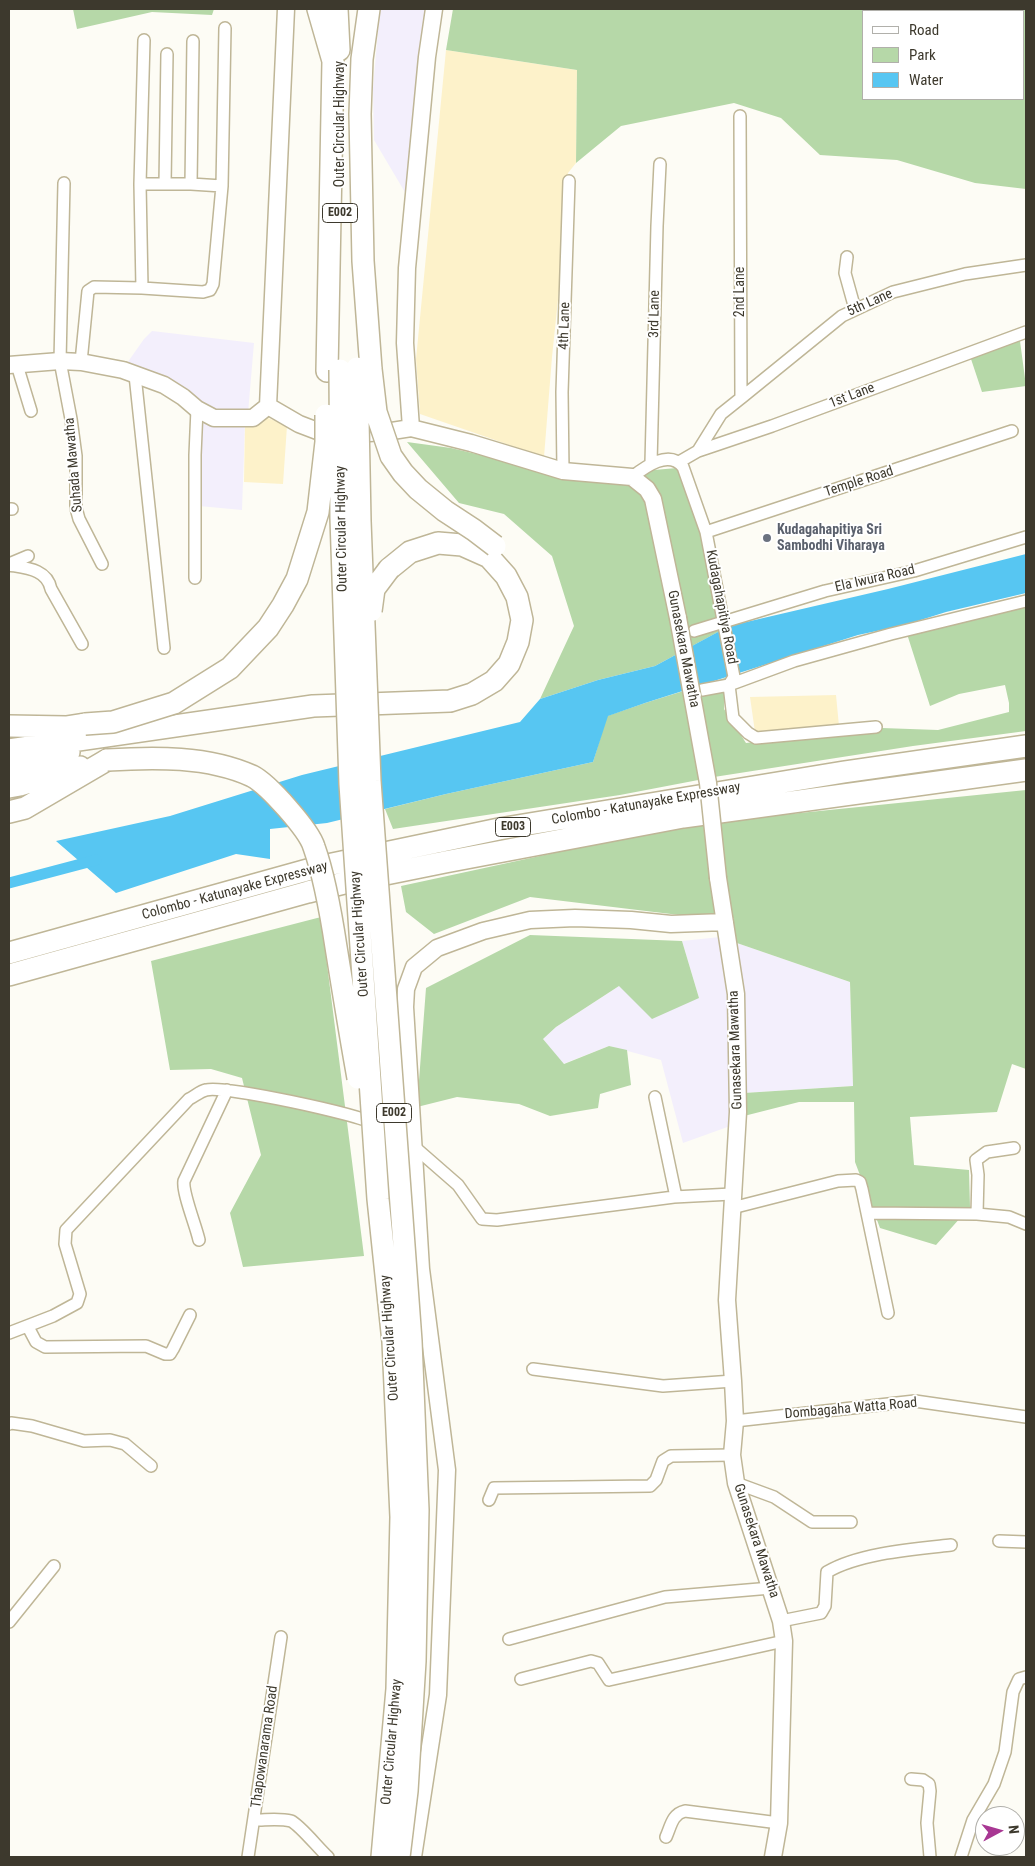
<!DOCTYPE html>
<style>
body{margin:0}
#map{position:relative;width:1035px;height:1866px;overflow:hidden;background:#fdfcf5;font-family:"Roboto Condensed",sans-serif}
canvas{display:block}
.frame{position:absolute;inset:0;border:10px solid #3d392d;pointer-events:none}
.legend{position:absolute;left:862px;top:10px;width:162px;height:90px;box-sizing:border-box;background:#fff;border:1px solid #b1b0ab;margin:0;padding:6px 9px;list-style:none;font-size:15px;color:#3d392d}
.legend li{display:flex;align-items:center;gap:10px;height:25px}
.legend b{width:25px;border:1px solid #b1b0ab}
.north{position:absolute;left:975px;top:1806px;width:50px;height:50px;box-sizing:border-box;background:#fff;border:1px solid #b1b0ab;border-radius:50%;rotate:84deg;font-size:14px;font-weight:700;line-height:20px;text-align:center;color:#3d392d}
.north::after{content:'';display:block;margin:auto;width:18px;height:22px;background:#a83793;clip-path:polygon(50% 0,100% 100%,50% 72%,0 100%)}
</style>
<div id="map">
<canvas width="1035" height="1866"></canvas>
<div class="frame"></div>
<ul class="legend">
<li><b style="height:6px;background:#fff"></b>Road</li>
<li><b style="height:14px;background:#b6d8a8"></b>Park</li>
<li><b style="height:14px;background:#57c6f2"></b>Water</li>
</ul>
<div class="north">N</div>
</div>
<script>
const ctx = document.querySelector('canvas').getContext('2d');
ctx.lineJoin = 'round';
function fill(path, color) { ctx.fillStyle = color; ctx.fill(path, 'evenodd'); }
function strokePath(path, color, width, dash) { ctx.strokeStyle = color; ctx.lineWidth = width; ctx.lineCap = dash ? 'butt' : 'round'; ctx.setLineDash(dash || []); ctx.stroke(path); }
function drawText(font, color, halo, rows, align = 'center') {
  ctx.font = font + ' "Roboto Condensed",sans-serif'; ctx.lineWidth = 4; ctx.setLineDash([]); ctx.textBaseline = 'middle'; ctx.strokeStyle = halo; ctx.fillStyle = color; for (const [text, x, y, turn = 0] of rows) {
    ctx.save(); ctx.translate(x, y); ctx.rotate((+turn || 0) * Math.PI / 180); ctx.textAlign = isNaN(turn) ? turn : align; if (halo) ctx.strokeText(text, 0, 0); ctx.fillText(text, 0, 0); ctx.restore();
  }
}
fill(new Path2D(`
 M380,9h45l-19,185 -32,-54 -1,-52z
 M152,331l102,12 -6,70h-31l-92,-47 19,-27z
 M201,417l44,8 -3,85 -43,-4z
 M720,937l10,69 3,119 -50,18 -22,-83 -52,-14 -46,18 -20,-25 13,-12 63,-41 80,12 -17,-57z
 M734,942l116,40 3,104 -109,7z`), '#f3effc');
fill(new Path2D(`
 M446,50l131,20 -1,93 -8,10 -7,98 -9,86 -8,100 -124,-43 -4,-55z
 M266,417l21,9 -4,58 -39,-2 1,-57z
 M836,695l3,31 -84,6 -5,-35z`), '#fdf2ca');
fill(new Path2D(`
 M73,9h141l-2,6 -60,-3 -75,17z
 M453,9h573v180l-51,-6 -78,-23 -77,-5 -39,-37 -47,-15 -113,23 -45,37 1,-93 -131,-20zM1024,11v88h-160v-88z
 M1020,341l6,45 -44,6 -12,-36z
 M407,442l44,6 122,29 104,-9 26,68 17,95 -65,35 -57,14 -58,19 34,-73 -22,-70 -48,-42 -45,-11z
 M1026,606v125l-113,15 -199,31 -94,18 -227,34 -8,-20 61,-15 147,-32 14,-46 38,-13 80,-25 -1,31 22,34 136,-15 56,2 71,-18v-9l-4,-18 -46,9 -29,12 -23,-72z
 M1026,790v279l-14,-5 -15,48 -87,5 4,48 55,5 1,37 -34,38 -56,-17 -25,-66 -1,-60h-55l-55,14v-23l109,-7 -3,-104 -116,-40v-24h-30l-174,-21 -96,37 -28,-22 -5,-26 213,-46 107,-19z
 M321,917l43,339 -121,11 -13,-54 31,-58 -19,-77 -31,-9 -41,1 -19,-109z
 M530,935l152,6 17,57 -47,21 -33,-33 -63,41 -13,12 21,25 45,-18 18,4 4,35 -31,9 -2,14 -48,8 -31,-12 -62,-7 -40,10 9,-119z`), '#b6d8a8');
fill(new Path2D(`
 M1026,554v39l-80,19 -41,13 -47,10 -213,68 -37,13 -15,46 -147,32 -119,29 -57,6v30l-34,-5 -120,39 -60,-52 114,-25 132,-41 218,-53 20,-23 58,-19 57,-14 74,-40 159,-37z`), '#57c6f2');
strokePath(new Path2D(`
 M9,883l87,-23`), '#57c6f2', 11);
const street = new Path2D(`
 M64,183l-4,178 11,58 5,37v52l3,11 23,45
 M140,184l4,-144
 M165,184l2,-130
 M191,184l2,-143
 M847,257l-2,16 10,36
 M142,288l-2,-104h51l31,2
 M81,362l7,-71 6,-4 48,1 61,4 7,-2 3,-6 9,-98 3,-158
 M17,365l14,46
 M135,375l29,273
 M741,398l101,-82 51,-24 72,-18 61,-9
 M698,451l23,-37 20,-16 -1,-282
 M679,462l19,-11 74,-25 254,-94
 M651,463l6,-237 3,-62
 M563,471l-1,-79 7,-211
 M632,477c13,-10 37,-28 51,-10l23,65 28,145 -5,8 4,33 15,15 8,5 120,-11
 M9,509h3
 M706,532l306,-101
 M9,564l19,-8
 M9,565c17,3 38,4 42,24l31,55
 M195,578v-123l2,-46
 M694,631l131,-40 89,-20 112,-34
 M702,690l27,-5 65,-24 97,-27 135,-33
 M655,1097l21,100
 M411,1144l47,41 24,34 15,1 177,-23 58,-3
 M732,1208l106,-27 18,-1 4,2 2,7 26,124
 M868,1213l109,1 32,3 17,7
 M977,1214l1,-39 -2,-15 11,-8 27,-4
 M199,1240c-3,-14 -17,-48 -15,-59l43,-91
 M28,1327l8,15 9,5 101,-1 19,8h5l3,-5 17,-34
 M9,1333l44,-17 24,-13 3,-9 -15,-50 1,-14 123,-131c5,-2 11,-8 17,-9 18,-5 151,24 169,34
 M533,1369l130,17 70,-5
 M735,1421l180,-20 111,16
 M9,1424l2,-1 21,3 52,15 26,-1 15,4 26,22
 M736,1483l38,14 38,25h39
 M489,1500l5,-12 156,-2 6,-6 7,-19 8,-5 61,-1
 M999,1541l27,1
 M781,1621l40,-8 4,-7 2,-34c32,-19 87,-23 124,-27
 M9,1622l45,-56
 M509,1639l156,-42 106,-9
 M521,1679l70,-18 7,2 11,17 175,-39
 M911,1779l12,1 6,4 1,7 -3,32 3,34
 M255,1820c11,0 25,-2 36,1 9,4 28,28 37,36
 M666,1837c5,-11 6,-23 19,-26l94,12
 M248,1857l33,-220
 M961,1857l12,-37 21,-36 11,-32 8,-60 6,-13 7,-2`);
const secondary = new Path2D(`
 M9,365l51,-4 21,1 42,8 41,15 19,12 14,12 17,9h39l15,-12 31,18 21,8 27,3 45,-4 19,-3 60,15 92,28 69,6 15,12 6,10 25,119
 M268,406l18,-397
 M411,428l-6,-85 2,-75 20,-211 7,-48
 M718,878l18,116 2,118 -11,188 6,81 2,40 -3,34 4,28 45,138 3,20 -5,182 -6,34
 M413,1857l25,-162 9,-225 -26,-201 -16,-262 1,-18 8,-22 23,-19 46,-17 47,-11 45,-2 56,2 40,4 54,-2`);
const highway = new Path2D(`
 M318,9l15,52 -6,310
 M337,9l2,41
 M369,9l-7,50 -2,55 3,147 8,108
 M9,726l57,1 19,-3
 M9,750l304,-44 137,-5 22,-7 22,-13 15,-17 9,-22 4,-22 -5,-23 -11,-21 -17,-19 -27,-12 -24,-2 -28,9 -21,17
 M9,768l60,-16
 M9,787l11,-2 60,-18
 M9,812l16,-4 82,-48
 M9,953l309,-86 181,-38 345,-57 182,-26
 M9,975l299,-83 48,-12 89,-18 238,-45 343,-47`);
strokePath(street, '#bfb697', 14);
strokePath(secondary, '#bfb697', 19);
strokePath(highway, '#bfb697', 24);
strokePath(street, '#fff', 11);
strokePath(secondary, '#fff', 16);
strokePath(highway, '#fff', 21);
const secondaryBridge = new Path2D(`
 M678,618l30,165 10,95`);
const highwayBridge = new Path2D(`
 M357,368l3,153 10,260 41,560 7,169 -3,151 -8,130 -8,66
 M371,369l5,43 15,44 12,17 15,16 27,22 29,19 21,16
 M340,370l1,148 9,266 28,415 15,143 8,175 -4,172 -15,168
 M371,611l3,-22 15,-20
 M85,724l28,-2 61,-19 56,-35 38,-40 15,-23 14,-26 21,-67 8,-70v-27
 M107,760c47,-3 101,-4 145,16 16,8 57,54 62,71 11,31 17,67 22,100 7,43 14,87 22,131`);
strokePath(secondaryBridge, '#bfb697', 19, []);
strokePath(highwayBridge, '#bfb697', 24, []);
strokePath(secondaryBridge, '#fff', 16);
strokePath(highwayBridge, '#fff', 21);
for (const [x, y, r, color] of [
 [767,538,5,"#6b7280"]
]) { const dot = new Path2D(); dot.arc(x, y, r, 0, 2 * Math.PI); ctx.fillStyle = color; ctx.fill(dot); strokePath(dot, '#fff', 2); }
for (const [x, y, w] of [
 [340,213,35],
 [513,827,35],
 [394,1113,35]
]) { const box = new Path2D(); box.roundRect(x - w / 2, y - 9.5, w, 19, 4); ctx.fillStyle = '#fff'; ctx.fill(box); strokePath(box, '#3d392d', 1); }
drawText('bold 12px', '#3d392d', null, [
 ["E002",340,213],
 ["E003",513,827],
 ["E002",394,1113]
]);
drawText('14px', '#3d392d', '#fff', [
 ["Outer Circular Highway",340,124,-90],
 ["2nd Lane",740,292,-90],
 ["5th Lane",870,303,-24],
 ["3rd Lane",655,314,-89],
 ["4th Lane",565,326,-88],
 ["1st Lane",852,396,-21],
 ["Suhada Mawatha",74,465,-95],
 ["Temple Road",859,482,-18],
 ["Outer Circular Highway",342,529,-91],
 ["Ela Iwura Road",875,579,-13],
 ["Kudagahapitiya Road",721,607,79],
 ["Gunasekara Mawatha",683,649,79],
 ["Colombo - Katunayake Expressway",646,804,-10],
 ["Colombo - Katunayake Expressway",235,891,-15],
 ["Outer Circular Highway",360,934,-94],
 ["Gunasekara Mawatha",736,1050,-92],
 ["Outer Circular Highway",390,1338,-94],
 ["Dombagaha Watta Road",851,1409,-5],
 ["Gunasekara Mawatha",756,1541,72],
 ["Outer Circular Highway",392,1742,-85],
 ["Thapowanarama Road",265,1747,-82]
]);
drawText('bold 14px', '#5b616d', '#fff', [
 ["Kudagahapitiya Sri",777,530],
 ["Sambodhi Viharaya",777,546]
], 'left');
</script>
